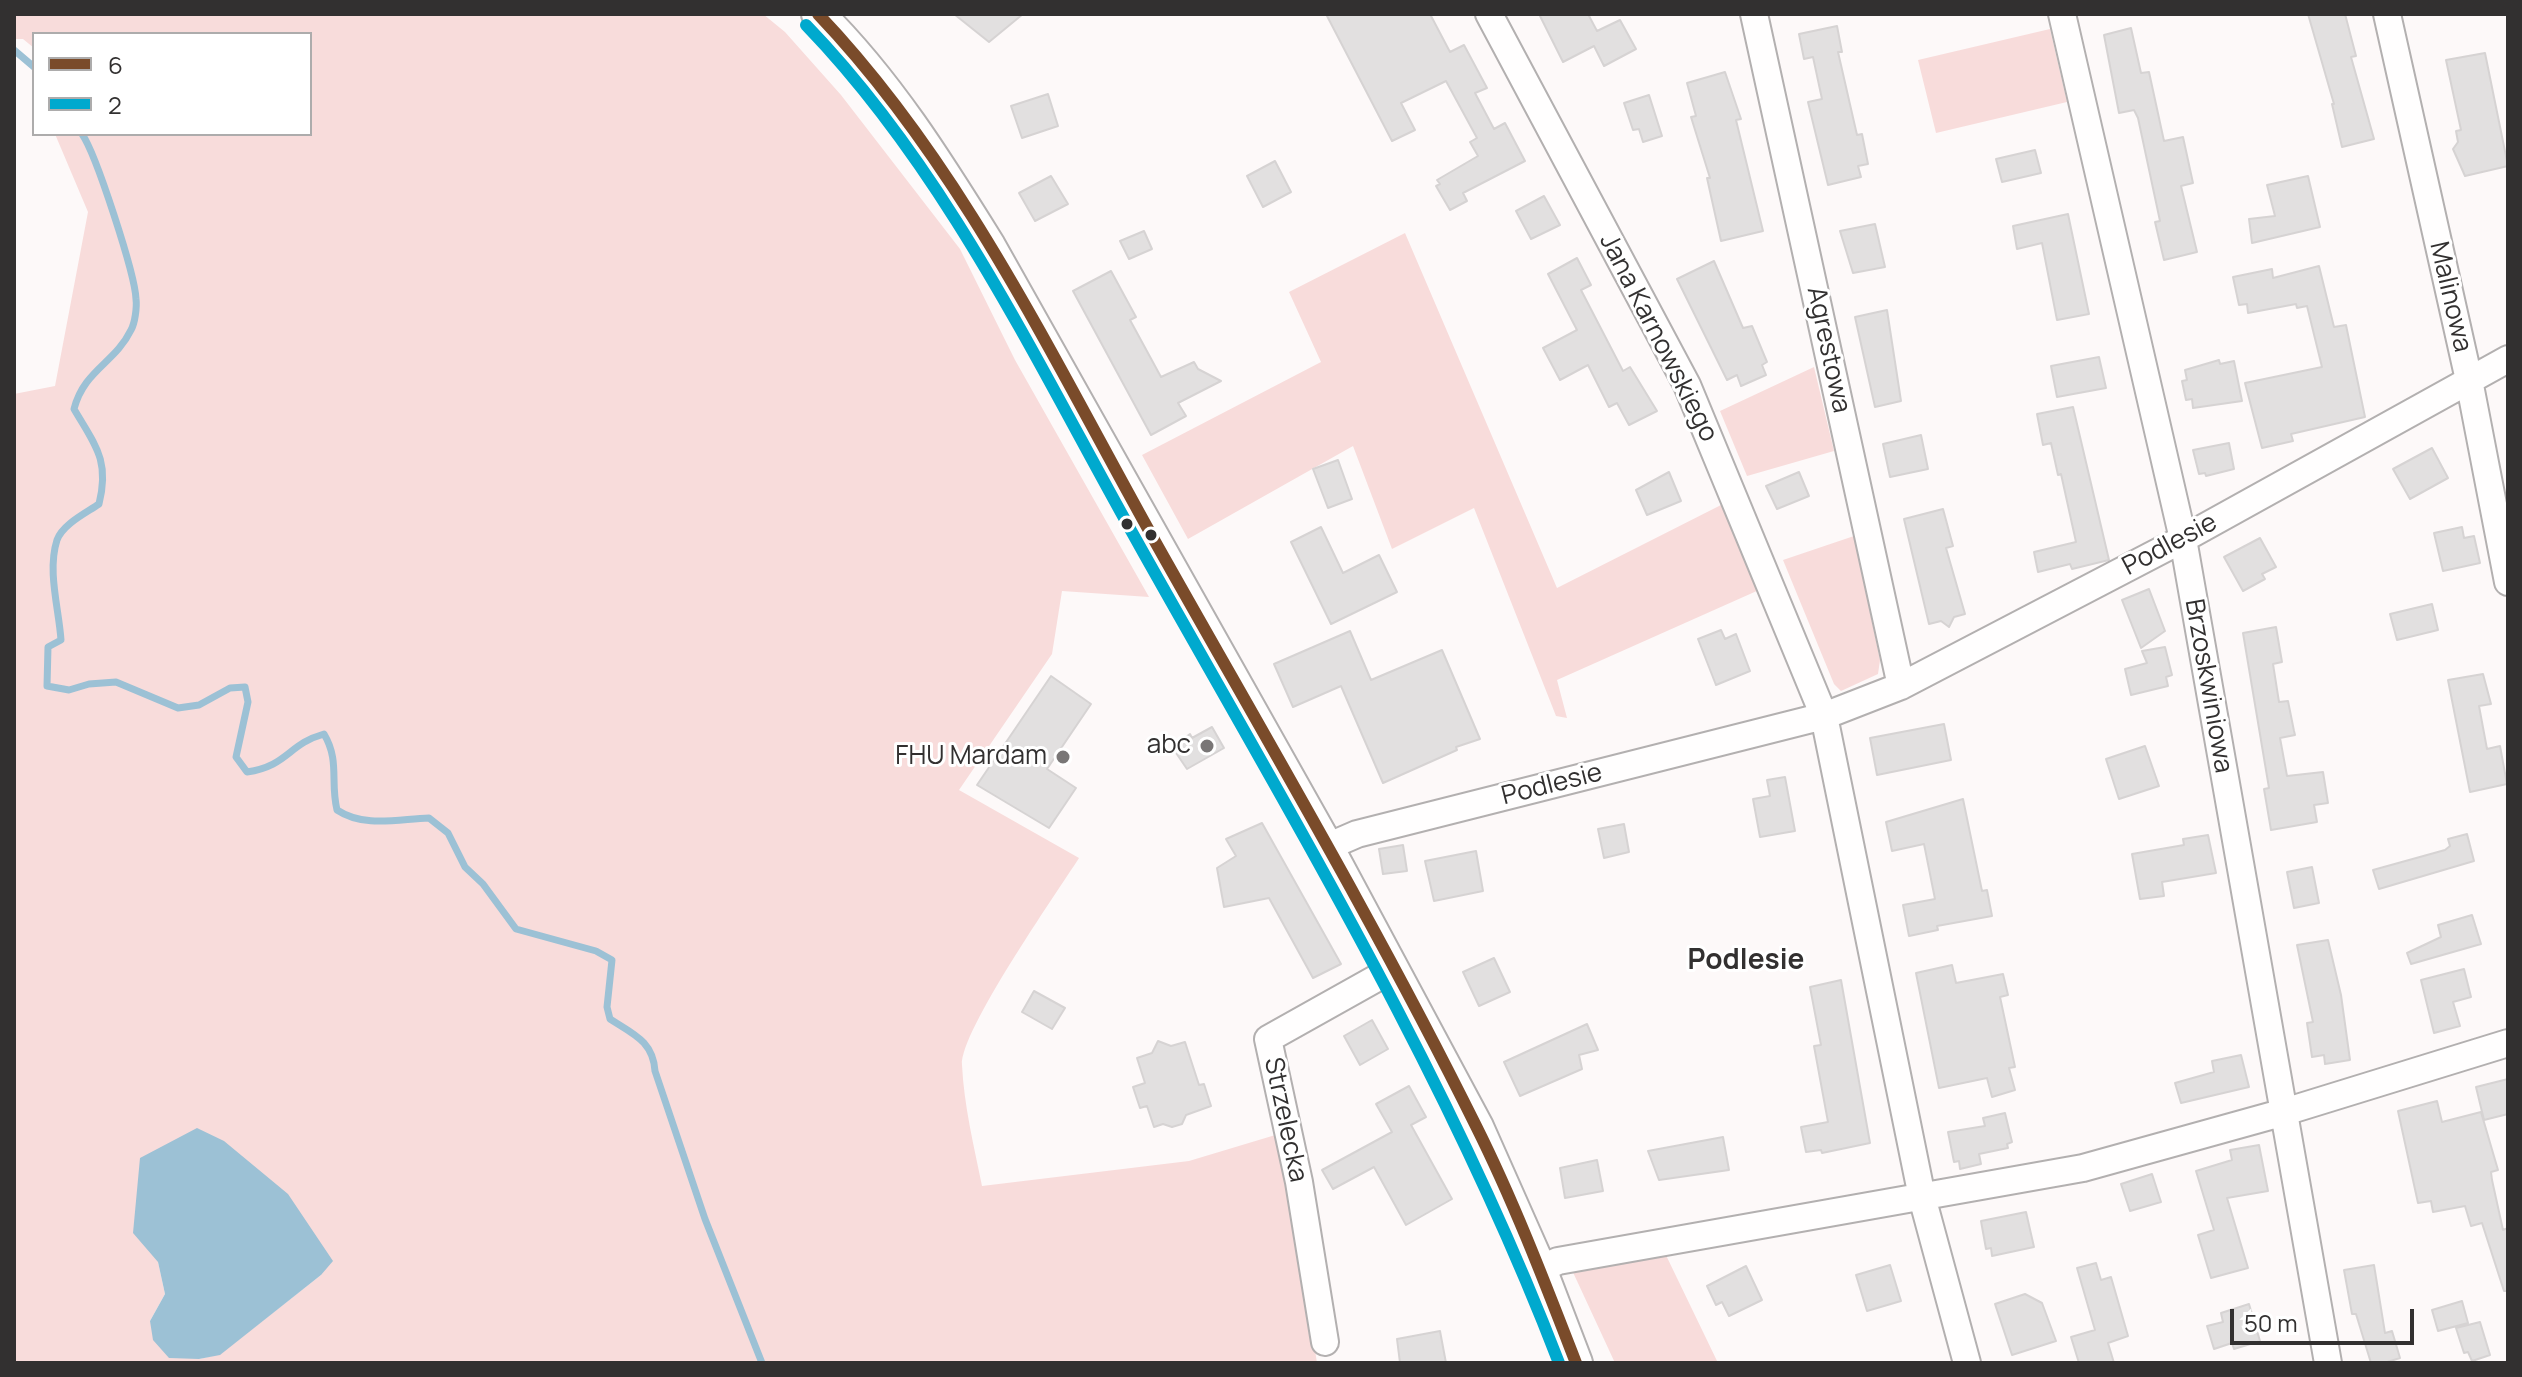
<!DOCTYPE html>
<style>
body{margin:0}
#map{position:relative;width:2522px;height:1377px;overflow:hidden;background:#fdf9f9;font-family:Manrope,sans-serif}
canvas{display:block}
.frame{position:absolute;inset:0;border:16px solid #323030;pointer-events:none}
.legend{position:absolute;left:32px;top:32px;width:280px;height:104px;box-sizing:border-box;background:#fff;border:2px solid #adacac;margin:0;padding:10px 14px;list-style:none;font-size:24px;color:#323030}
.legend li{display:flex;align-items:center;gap:16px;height:40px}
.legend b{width:40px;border:2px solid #adacac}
.scale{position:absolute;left:2230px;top:1309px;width:184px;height:36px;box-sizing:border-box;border:4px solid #323030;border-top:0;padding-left:10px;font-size:24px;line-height:28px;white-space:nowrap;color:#323030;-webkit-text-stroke:6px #fff;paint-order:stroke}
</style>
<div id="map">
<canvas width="2522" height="1377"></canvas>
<div class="frame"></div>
<ul class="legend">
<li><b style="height:10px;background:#7a4b2a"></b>6</li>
<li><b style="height:10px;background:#00a9ce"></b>2</li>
</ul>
<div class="scale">50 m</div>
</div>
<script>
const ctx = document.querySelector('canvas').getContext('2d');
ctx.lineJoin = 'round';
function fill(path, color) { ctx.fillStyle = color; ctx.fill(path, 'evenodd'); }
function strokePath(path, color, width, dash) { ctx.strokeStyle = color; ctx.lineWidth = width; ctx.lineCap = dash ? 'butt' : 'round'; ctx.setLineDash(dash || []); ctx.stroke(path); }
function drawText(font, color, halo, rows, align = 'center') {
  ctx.font = font + ' Manrope,sans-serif'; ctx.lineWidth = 6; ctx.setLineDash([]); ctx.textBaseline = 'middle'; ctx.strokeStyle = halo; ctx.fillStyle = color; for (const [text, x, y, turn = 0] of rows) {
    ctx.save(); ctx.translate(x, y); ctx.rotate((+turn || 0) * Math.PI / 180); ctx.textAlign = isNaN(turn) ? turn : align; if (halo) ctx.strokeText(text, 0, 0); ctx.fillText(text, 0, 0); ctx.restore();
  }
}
fill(new Path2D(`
 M14,14h749l22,18 56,63 119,154 55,111 134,237 -87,-6 -10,63 -93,136 120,68c-23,36 -119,173 -117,207 2,41 12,81 20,121l207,-25 93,-28 35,230h-1303v-969l41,-8 33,-174 -33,-78h255v-100h-276v14l-11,-9h-9zM158,1262l163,13 -101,79 -21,5 -49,-38 15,-27z
 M2050,29l17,73 -131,31 -18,-73z
 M1405,233l152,355 166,-84 36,86 -202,90 10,38 -11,-2 -82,-208 -82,41 -39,-103 -165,93 -46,-84 179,-93 -32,-70z
 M1814,367l20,84 -87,25 -27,-65z
 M1854,536l26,124 -2,14 -37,17 -7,-7 -51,-124z
 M1663,1249l55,114h-103l-44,-95z`), '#f8dcdb');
fill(new Path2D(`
 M197,1128l27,13 64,53 45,67 -12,14 -101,80 -21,4 -30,-1 -16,-18 -3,-19 15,-27 -7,-32 -25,-29 7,-75z`), '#9cc1d5');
strokePath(new Path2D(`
 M14,50l20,17
 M82,134c14,20 53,140 54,165 1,8 -1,24 -5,31 -16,33 -47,40 -57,79 21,36 36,51 25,95 -13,9 -36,20 -42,36 -10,31 2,69 4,100l-13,7 -1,39 22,4 20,-6 27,-2 62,26 21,-3 31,-17 15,-1 3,15 -12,55 11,15c41,-6 41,-28 77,-38 16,27 6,47 13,76 27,18 61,9 92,8l19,15 17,34 18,17 33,45 80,22 16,9 -5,47 3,12c23,15 43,22 45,52l50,148 57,144`), '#9cc1d5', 7);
const building = new Path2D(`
 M954,14h69l-34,28z
 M1326,14h104l20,38 14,-7 23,43 -12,5 19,36 11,-6 20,38 -62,32 4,8 -17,9 -14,-24 4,-2 -3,-4 41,-24 -8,-14 7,-4 -31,-57 -45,22 14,27 -23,11z
 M1539,14h49l9,17 23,-11 16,29 -32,17 -10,-20 -31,16z
 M2308,14h37l11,42 -5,1 23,82 -32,8 -10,-43h2z
 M1837,26l5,26h-4l19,83 5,-1 6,30 -10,2 3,11 -33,8 -20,-83 14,-3 -9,-42 -9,2 -5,-25z
 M2131,28l10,45 8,-1 15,69 19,-4 10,46 -12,3 16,66 -33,8 -9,-38 5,-1 -22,-103 -4,-8 -15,3 -15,-78z
 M2485,53l23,113 -43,10 -12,-27 5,-7 -2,-11 5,-1 -15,-70z
 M1725,72l16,47 -5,1 27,111 -42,10 -14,-63h3l-19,-61 5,-1 -9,-33z
 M1048,94l10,32 -36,12 -11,-32z
 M1649,95l13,41 -19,6 -4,-13 -6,1 -9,-27z
 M2035,150l6,23 -39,9 -6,-23z
 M1275,161l16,31 -28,15 -16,-31z
 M1051,176l17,28 -33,17 -16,-28z
 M2308,176l12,51 -68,16 -3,-24 26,-3 -8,-31z
 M1544,196l16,29 -29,14 -15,-28z
 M2068,214l21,100 -32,6 -15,-77 -25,6 -4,-23z
 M1875,224l10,43 -32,6 -13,-42z
 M1144,231l8,18 -23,10 -9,-18z
 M1577,258l14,27 -10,5 42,81 7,-4 27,44 -28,14 -12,-22 -8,4 -21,-42 -28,15 -17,-32 34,-18 -29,-56z
 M1714,261l29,67 9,-2 15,36 -5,3 4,10 -25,11 -4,-11 -10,5 -50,-101z
 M2319,266l15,61 12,-2 19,92 -74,17 2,7 -31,7 -17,-65 77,-16 -15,-61 -10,2 -1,-4 -48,9 -1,-9 -8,1 -6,-28 39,-8 1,9z
 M1111,271l25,46 -6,3 31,57 33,-15 4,7 23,12 -43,22 8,13 -35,19 -78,-144z
 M1887,310l14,91 -26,6 -20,-90z
 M2099,357l7,31 -49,9 -6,-31z
 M2219,360l1,4 14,-3 8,40 -49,7 -1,-9 -6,1 -4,-19 5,-1 -2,-10z
 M2073,407l36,153 -37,9 -2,-5 -32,8 -4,-20 42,-10 -15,-68 -3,1 -7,-32 -8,2 -6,-31z
 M1921,435l7,34 -38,8 -7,-33z
 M2229,443l5,26 -28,7 -1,-3 -6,1 -6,-24z
 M2432,448l16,30 -38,21 -17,-30z
 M1338,460l14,39 -24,9 -15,-39z
 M1669,472l12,29 -34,14 -11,-25z
 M1799,472l10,24 -32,13 -11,-23z
 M1943,509l10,37 -7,2 19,66 -11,3 -5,10 -8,-6 -12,3 -25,-105z
 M1321,527l22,46 36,-18 18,37 -66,32 -40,-82z
 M2462,527l2,11 10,-2 6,27 -37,8 -9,-38z
 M2260,538l16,29 -14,7 3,5 -22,12 -19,-34z
 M2149,589l16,42 -24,17 -19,-48z
 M2432,604l6,26 -41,10 -7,-26z
 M2276,627l6,35 -9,2 6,38 9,-1 6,30 1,4 -15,3 7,38 36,-4 5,31 -14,2 3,17 -46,8 -7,-41 5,-1 -26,-155z
 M1721,630l4,9 11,-5 14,37 -34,14 -18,-46z
 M1350,631l21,49 71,-30 38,89 -24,8 1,3 -74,33 -42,-97 -48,21 -19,-43z
 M2165,647l7,28 -6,2 2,9 -37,9 -6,-26 22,-6 -5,-12z
 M2483,674l8,30 -12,2 8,43 13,-3 7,38 -37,8 -22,-112z
 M1051,676l40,28 -44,65 29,19 -27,40 -72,-43z
 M1944,724l7,36 -74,15 -7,-37z
 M1212,727l12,21 -37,21 -15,-22 18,-13 2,4z
 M2145,746l14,40 -40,13 -13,-40z
 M1785,777l10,54 -35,6 -7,-38 17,-3 -3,-16z
 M1963,799l19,92 5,-1 5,26 -55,10 1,4 -29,6 -6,-31 32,-6 -11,-55 -32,7 -6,-29z
 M1262,823l79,141 -28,14 -44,-80 -45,9 -7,-39 19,-12 -10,-17z
 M1624,824l5,28 -25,6 -6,-29z
 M2467,834l7,27 -95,28 -6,-19 72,-20 5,-4 -2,-7z
 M2208,835l8,38 -54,9 2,14 -24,3 -8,-45 52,-9 -1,-6z
 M1403,845l4,26 -24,3 -4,-25z
 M1476,851l7,40 -49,10 -9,-40z
 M2312,867l7,36 -25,5 -7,-36z
 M2472,915l9,29 -70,20 -4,-11 34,-16 -3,-12z
 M2328,940l13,55 9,65 -25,4 -1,-9 -12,2 -5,-34 6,-1 -16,-77z
 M1494,958l16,34 -31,14 -16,-34z
 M1952,965l4,18 47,-9 5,21 -8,2 15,70 -6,1 6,22 -23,7 -5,-19 -48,10 -23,-115z
 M2464,969l7,28 -18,5 7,24 -26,7 -13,-53z
 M1841,980l29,163 -48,10 -1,-3 -15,2 -5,-25 27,-5 -14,-76 7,-1 -11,-58z
 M1034,991l31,17 -13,21 -30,-17z
 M1372,1020l16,29 -28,16 -16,-29z
 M1587,1024l11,26 -19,5 3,14 -62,27 -16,-34z
 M1158,1041l13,5 14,-4 14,43 5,-1 7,22 -25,9 -4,9 -10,3 -9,-3 -9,3 -7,-21 -7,2 -7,-21 12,-4 -8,-25 15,-5z
 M2241,1055l8,32 -68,16 -6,-20 39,-11 -2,-11z
 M2508,1079v35l-24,6 -8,-33z
 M1409,1086l17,31 -15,8 41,74 -46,26 -32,-58 -41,22 -11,-19 70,-38 -16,-28z
 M2437,1101l5,21 39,-10 17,58 -7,2 1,8 11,50 5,-2v63h-4l-22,-68 -11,3 -6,-20 -32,6 -2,-11 -13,2 -20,-92z
 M2005,1113l7,29 -5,2 1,4 -29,6 2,10 -21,5 -1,-8 -5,1 -6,-30 37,-6 -2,-8z
 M1723,1137l6,33 -70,10 -11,-29z
 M2259,1145l9,46 -41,7 21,70 -37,10 -13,-43 16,-5 -18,-59 36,-11 -2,-10z
 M1597,1160l6,31 -38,7 -5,-30z
 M2152,1174l9,28 -31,9 -9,-27z
 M2026,1212l8,35 -42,9 -1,-8 -5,1 -5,-28z
 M2096,1263l5,17 10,-3 17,59 -20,7 6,20h-35l-8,-26 24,-7 -18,-62z
 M1890,1265l11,36 -34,10 -11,-36z
 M2374,1265l11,68 7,-2 8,27 -16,5h-13l-15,-49h-4l-8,-44z
 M1746,1266l16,34 -33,16 -7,-14 -6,3 -9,-19z
 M2025,1294l17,9 14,38 -44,14 -17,-51z
 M2462,1301l6,22 -30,8 -6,-21z
 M2249,1304l11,37 -26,8 -2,-6 -18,6 -7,-23 16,-4 -2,-9z
 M2480,1322l10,33 -18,6 -4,-9 -4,1 -8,-25z
 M1440,1331l6,32h-46l-3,-24z`);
fill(building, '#e2e0e0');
strokePath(building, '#d6d3d3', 2);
const minor = new Path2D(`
 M1489,14l198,371 137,331 98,481 45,166
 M1754,14l147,672
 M2062,14l121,525 145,824
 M2387,14l82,366 39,202
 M1327,847l30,-13 467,-118 77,-30 282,-147 325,-180
 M1540,1269l18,-8 525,-93 198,-55 227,-70
 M1325,1342l-26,-160 -31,-143 125,-70`);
const tertiary = new Path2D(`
 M818,14c69,68 120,150 171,232l338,601 150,280 63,142 36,94`);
strokePath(minor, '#b3b0b0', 30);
strokePath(tertiary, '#b3b0b0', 36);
strokePath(minor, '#fffefe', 26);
strokePath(tertiary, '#fffefe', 32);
strokePath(new Path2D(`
 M818,14c145,152 237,349 339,531 108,192 221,383 319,581 38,76 69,157 100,237`), '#7a4b2a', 12);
strokePath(new Path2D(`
 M806,25c145,150 235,347 337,527 149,265 307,527 416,811`), '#00a9ce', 12);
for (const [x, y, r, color] of [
 [1127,524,7,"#323030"],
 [1151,535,7,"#323030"],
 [1207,746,8,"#797676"],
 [1063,757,8,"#797676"]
]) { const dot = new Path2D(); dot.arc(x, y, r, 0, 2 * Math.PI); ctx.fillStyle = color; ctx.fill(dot); strokePath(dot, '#fff', 3); }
drawText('26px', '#323030', '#fff', [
 ["Malinowa",2450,297,77],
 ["Jana Karnowskiego",1658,338,63],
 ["Agrestowa",1828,350,78],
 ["Podlesie",2170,545,-28],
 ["Brzoskwiniowa",2208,686,80],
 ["Podlesie",1552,785,-14],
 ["Strzelecka",1285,1120,78]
]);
drawText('26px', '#323030', '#fff', [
 ["abc",1191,746],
 ["FHU Mardam",1047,757]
], 'right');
drawText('bold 28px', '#323030', '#fff', [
 ["Podlesie",1746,961]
]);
</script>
